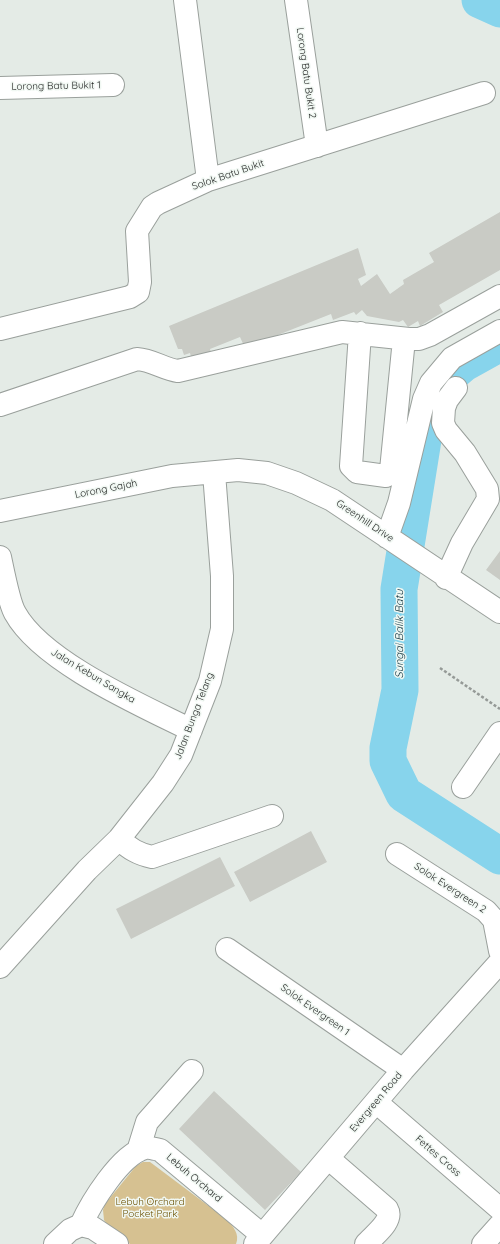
<!DOCTYPE html>
<style>
body{margin:0}
canvas{display:block;background:#e4ebe6}
</style>
<canvas width="500" height="1244"></canvas>
<script>
const ctx = document.querySelector('canvas').getContext('2d');
ctx.lineJoin = 'round';
function fill(path, color) { ctx.fillStyle = color; ctx.fill(path, 'evenodd'); }
function strokePath(path, color, width, dash) { ctx.strokeStyle = color; ctx.lineWidth = width; ctx.lineCap = dash ? 'butt' : 'round'; ctx.setLineDash(dash || []); ctx.stroke(path); }
function drawText(font, color, halo, rows, align = 'center') {
  ctx.font = font + ' Quicksand,sans-serif'; ctx.lineWidth = 3; ctx.setLineDash([]); ctx.textBaseline = 'middle'; ctx.strokeStyle = halo; ctx.fillStyle = color; for (const [text, x, y, turn = 0] of rows) {
    ctx.save(); ctx.translate(x, y); ctx.rotate((+turn || 0) * Math.PI / 180); ctx.textAlign = isNaN(turn) ? turn : align; if (halo) ctx.strokeText(text, 0, 0); ctx.fillText(text, 0, 0); ctx.restore();
  }
}
fill(new Path2D(`
 M143,1162h7l76,57c7,7 14,15 10,25h-106l-21,-17 -5,-7 -1,-10 2,-6 31,-38z`), '#d6c191');
strokePath(new Path2D(`
 M480,0l20,9
 M500,343l-36,20 -13,11 -15,19 -10,28 -27,168 1,101 -12,58v13l16,33 96,62`), '#87d4ec', 37);
fill(new Path2D(`
 M500,212v58l-61,35 4,7 -23,14 -2,-5 -10,6 -5,-7 -4,2 -32,-6 -5,-6 -6,5 -2,-3 -21,8 -2,-6 -86,34 -5,-11 -30,12 1,4 -19,7 -2,-7 -6,2 -2,-6h-4l-9,-23 189,-78 8,27 -8,4 3,7 16,-12 13,20 14,-10 -1,-4 31,-18 -5,-9z
 M500,551v29l-14,-10z
 M311,831l16,31 -77,40 -16,-30z
 M220,857l15,29 -104,53 -15,-30z
 M214,1091l87,81 -36,38 -86,-81z`), '#c9cbc5');
const minor = new Path2D(`
 M185,0l23,180
 M296,0l21,146
 M0,88l113,-3
 M0,329l130,-32 8,-5 2,-10 -3,-51 15,-24 6,-4 50,-23 276,-87
 M360,333l-9,133 6,6 29,4 4,-2 1,-4 13,-131
 M0,405l137,-46c15,1 27,10 41,12l164,-39 67,7h10l11,-4 70,-39
 M0,511l172,-35 66,-6 29,3 29,10 36,17 168,112
 M387,537l12,-34 25,-104 7,-16 21,-25 48,-27
 M0,557c3,14 9,46 15,56 27,49 126,92 176,117
 M446,578l16,-35 26,-44 -1,-10 -22,-36 -19,-23 -3,-7 1,-15 3,-8 9,-12
 M463,787l37,-54
 M119,839c11,10 19,15 33,18l120,-41
 M397,854l89,57 8,9 6,31
 M227,949l176,121
 M0,967l87,-97 32,-31 44,-56 18,-28 29,-74 12,-52v-53l-8,-103
 M376,1102l124,107
 M138,1151l9,-29 45,-51
 M328,1158l59,51c7,12 -13,26 -21,35
 M81,1225c10,-22 39,-70 64,-77 4,-1 10,1 15,2l102,85
 M81,1225l12,3 24,16
 M55,1244l15,-14 11,-5
 M255,1244l148,-174 97,-108
 M483,1244l17,-19`);
strokePath(minor, '#9aa09c', 24);
strokePath(new Path2D(`
 M440,668l60,41`), '#959a97', 2.5, [3, 2]);
strokePath(minor, '#fff', 22);
drawText('10px', '#1f2120', '#f1f8f3', [
 ["Lorong Batu Bukit 2",306,73,82],
 ["Lorong Batu Bukit 1",56,86,-1],
 ["Solok Batu Bukit",228,175,-19],
 ["Lorong Gajah",106,489,-11],
 ["Greenhill Drive",365,521,34],
 ["Jalan Kebun Sangka",93,676,31],
 ["Jalan Bunga Telang",194,716,-69],
 ["Solok Evergreen 2",450,888,33],
 ["Solok Evergreen 1",315,1010,35],
 ["Evergreen Road",376,1102,-50],
 ["Fettes Cross",438,1156,41],
 ["Lebuh Orchard",194,1178,40]
]);
drawText('10px', '#6b5103', '#f1f8f3', [
 ["Lebuh Orchard",150,1202],
 ["Pocket Park",150,1214]
]);
drawText('italic 11px', '#173b46', '#f1f8f3', [
 ["Sungai Balik Batu",400,634,-90]
]);
</script>
